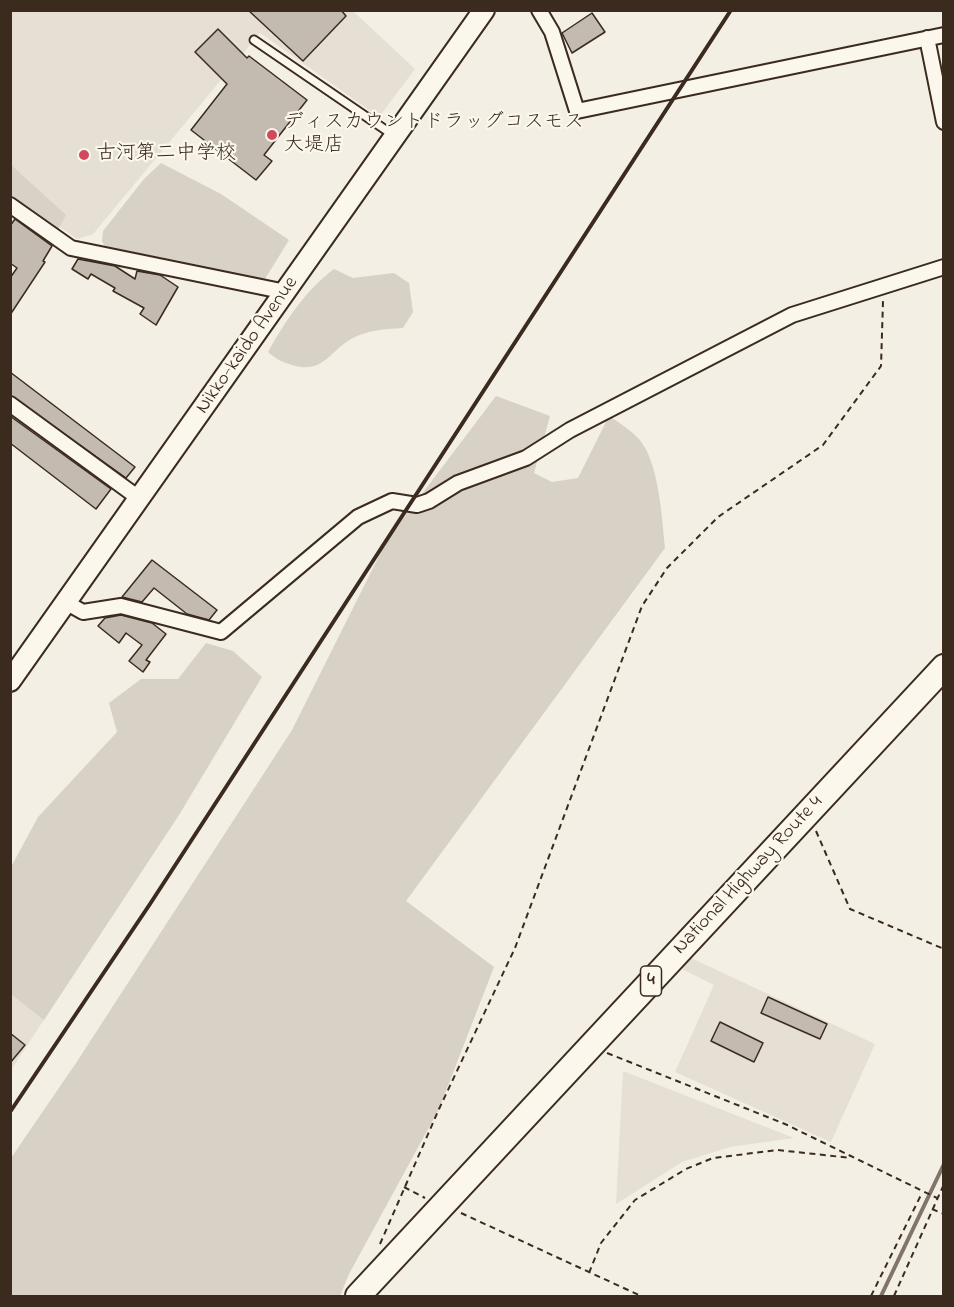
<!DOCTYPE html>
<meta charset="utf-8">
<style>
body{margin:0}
#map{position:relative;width:954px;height:1307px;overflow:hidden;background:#f3efe4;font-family:"Indie Flower",sans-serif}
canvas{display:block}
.frame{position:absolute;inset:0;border:12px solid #3b2a1e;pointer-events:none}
</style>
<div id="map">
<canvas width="954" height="1307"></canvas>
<div class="frame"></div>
</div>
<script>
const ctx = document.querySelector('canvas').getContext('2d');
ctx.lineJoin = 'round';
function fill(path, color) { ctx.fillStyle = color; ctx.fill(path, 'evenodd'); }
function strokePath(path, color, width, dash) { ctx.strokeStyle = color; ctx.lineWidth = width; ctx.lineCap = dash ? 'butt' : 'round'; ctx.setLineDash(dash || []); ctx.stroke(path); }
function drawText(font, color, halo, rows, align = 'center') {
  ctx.font = font + ' "Indie Flower","Klee One",sans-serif'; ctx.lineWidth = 4.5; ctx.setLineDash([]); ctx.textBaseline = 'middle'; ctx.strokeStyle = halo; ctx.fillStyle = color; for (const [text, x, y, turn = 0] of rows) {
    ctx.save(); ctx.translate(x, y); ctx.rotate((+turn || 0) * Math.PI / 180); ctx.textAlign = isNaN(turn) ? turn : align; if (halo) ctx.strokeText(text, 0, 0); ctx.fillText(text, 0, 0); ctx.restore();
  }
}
fill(new Path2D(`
 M10,11h343l62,58 -36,48 -119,-84 -167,201 -16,5 -66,-47z
 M691,958l184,86 -44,98 -156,-70 39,-87 -32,-16z
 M11,985l38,27 -38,58z
 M623,1071l171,67 -64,9 -48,15 -66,42z`), '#e5dfd4');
fill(new Path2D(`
 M161,163l60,31 68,46 -24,39 -158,-28 -5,-10 1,-10 41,-52z
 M10,164l56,51 -9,17 -46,-34z
 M334,269l19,9 41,-5 15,10 4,29 -10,16c-18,1 -34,2 -50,10 -23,12 -30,37 -61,27 -10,-3 -16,-6 -24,-13 17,-31 38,-62 66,-83z
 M496,396l54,20 -16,57 18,9 26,-4 31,-62c11,7 21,14 30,23 20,23 23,79 26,109l-259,353 88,66 -55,142 -90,165 -9,22h-329v-138l67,-98 214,-330 95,-190z
 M206,643l27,8 29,26 -83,138 -135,205 -33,-26v-127l27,-50 79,-85 -8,-29 32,-24h37z`), '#d8d1c6');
strokePath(new Path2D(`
 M881,1296l63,-132`), '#817468', 4);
const building = new Path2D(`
 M248,10h93l5,6 -43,45z
 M592,13l13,19 -33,21 -10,-20z
 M218,29l29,29 2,-2 58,44 -43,55 8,6 -16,19 -65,-50 36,-46 -32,-32z
 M15,219l37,27 -9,15 2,1 -35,53v-37l7,-10 -7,-5v-37z
 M78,259l37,7 20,13 2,-8 23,4 18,12 -22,38 -16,-11 4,-6 -31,-17 2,-3 -24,-14 -3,5 -16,-10z
 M10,372l125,95 -9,11 -116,-83z
 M10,416l101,73 -15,20 -86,-66z
 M152,560l65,50 -8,10 -22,-6 -33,-26 -12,14 -20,-5z
 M121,615l31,8 14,11 -20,26 4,2 -7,10 -14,-11 13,-16 -16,-12 -7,10 -21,-17 7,-8z
 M768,997l59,27 -7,15 -59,-26z
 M720,1022l43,21 -9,19 -43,-21z
 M10,1033l15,12 -15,18z`);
fill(building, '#c3bbb0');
strokePath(building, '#3b2a1e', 1.5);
const service = new Path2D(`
 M254,40l139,95`);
const minor = new Path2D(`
 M539,10l13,22 25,79 367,-76
 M927,38l17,84
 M10,205l61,43 215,44
 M10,404l130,95
 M67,603l16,9 38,-6 100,26 137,-115 34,-16 25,4 12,-4 29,-18 68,-25 44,-28 222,-115 152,-48`);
const secondary = new Path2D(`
 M10,681l474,-671`);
const trunk = new Path2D(`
 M358,1296l586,-629`);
strokePath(service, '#3b2a1e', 11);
strokePath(minor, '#3b2a1e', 18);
strokePath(secondary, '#3b2a1e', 24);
strokePath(trunk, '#3b2a1e', 28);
strokePath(new Path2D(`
 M816,831l34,78 94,40
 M607,1053l178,71 152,74
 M404,1187l21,11
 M932,1209l12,5
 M461,1213l180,83
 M380,1244l59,-135 76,-161 127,-342 25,-38 51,-51 105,-72 58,-79 2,-65
 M589,1273l12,-30 34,-43 51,-31 27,-11 65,-8 73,8
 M871,1296l51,-103
 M894,1296l50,-112`), '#3b2a1e', 2, [6, 4.5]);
strokePath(service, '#fbf7ec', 7);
strokePath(minor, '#fbf7ec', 14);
strokePath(secondary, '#fbf7ec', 20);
strokePath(trunk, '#fbf7ec', 24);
strokePath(new Path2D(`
 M10,1112l140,-208 581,-894`), '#3b2a1e', 4);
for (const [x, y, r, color] of [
 [272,135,6,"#d1495b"],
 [84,155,6,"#d1495b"]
]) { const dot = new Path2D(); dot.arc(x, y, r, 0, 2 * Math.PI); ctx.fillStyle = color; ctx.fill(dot); strokePath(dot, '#fbf7ec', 2); }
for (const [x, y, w] of [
 [651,981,21]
]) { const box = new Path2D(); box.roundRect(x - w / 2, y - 15, w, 30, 4.5); ctx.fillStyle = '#fbf7ec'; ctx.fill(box); strokePath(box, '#3b2a1e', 1.5); }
drawText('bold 18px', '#3b2a1e', null, [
 ["4",651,981]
]);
drawText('20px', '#3b2a1e', '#fbf7ec', [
 ["ディスカウントドラッグコスモス",284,124],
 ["大堤店",284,147],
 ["古河第二中学校",96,155]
], 'left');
drawText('20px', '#3b2a1e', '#fbf7ec', [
 ["Nikko-kaido Avenue",248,346,-55],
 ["National Highway Route 4",749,876,-47]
]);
</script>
